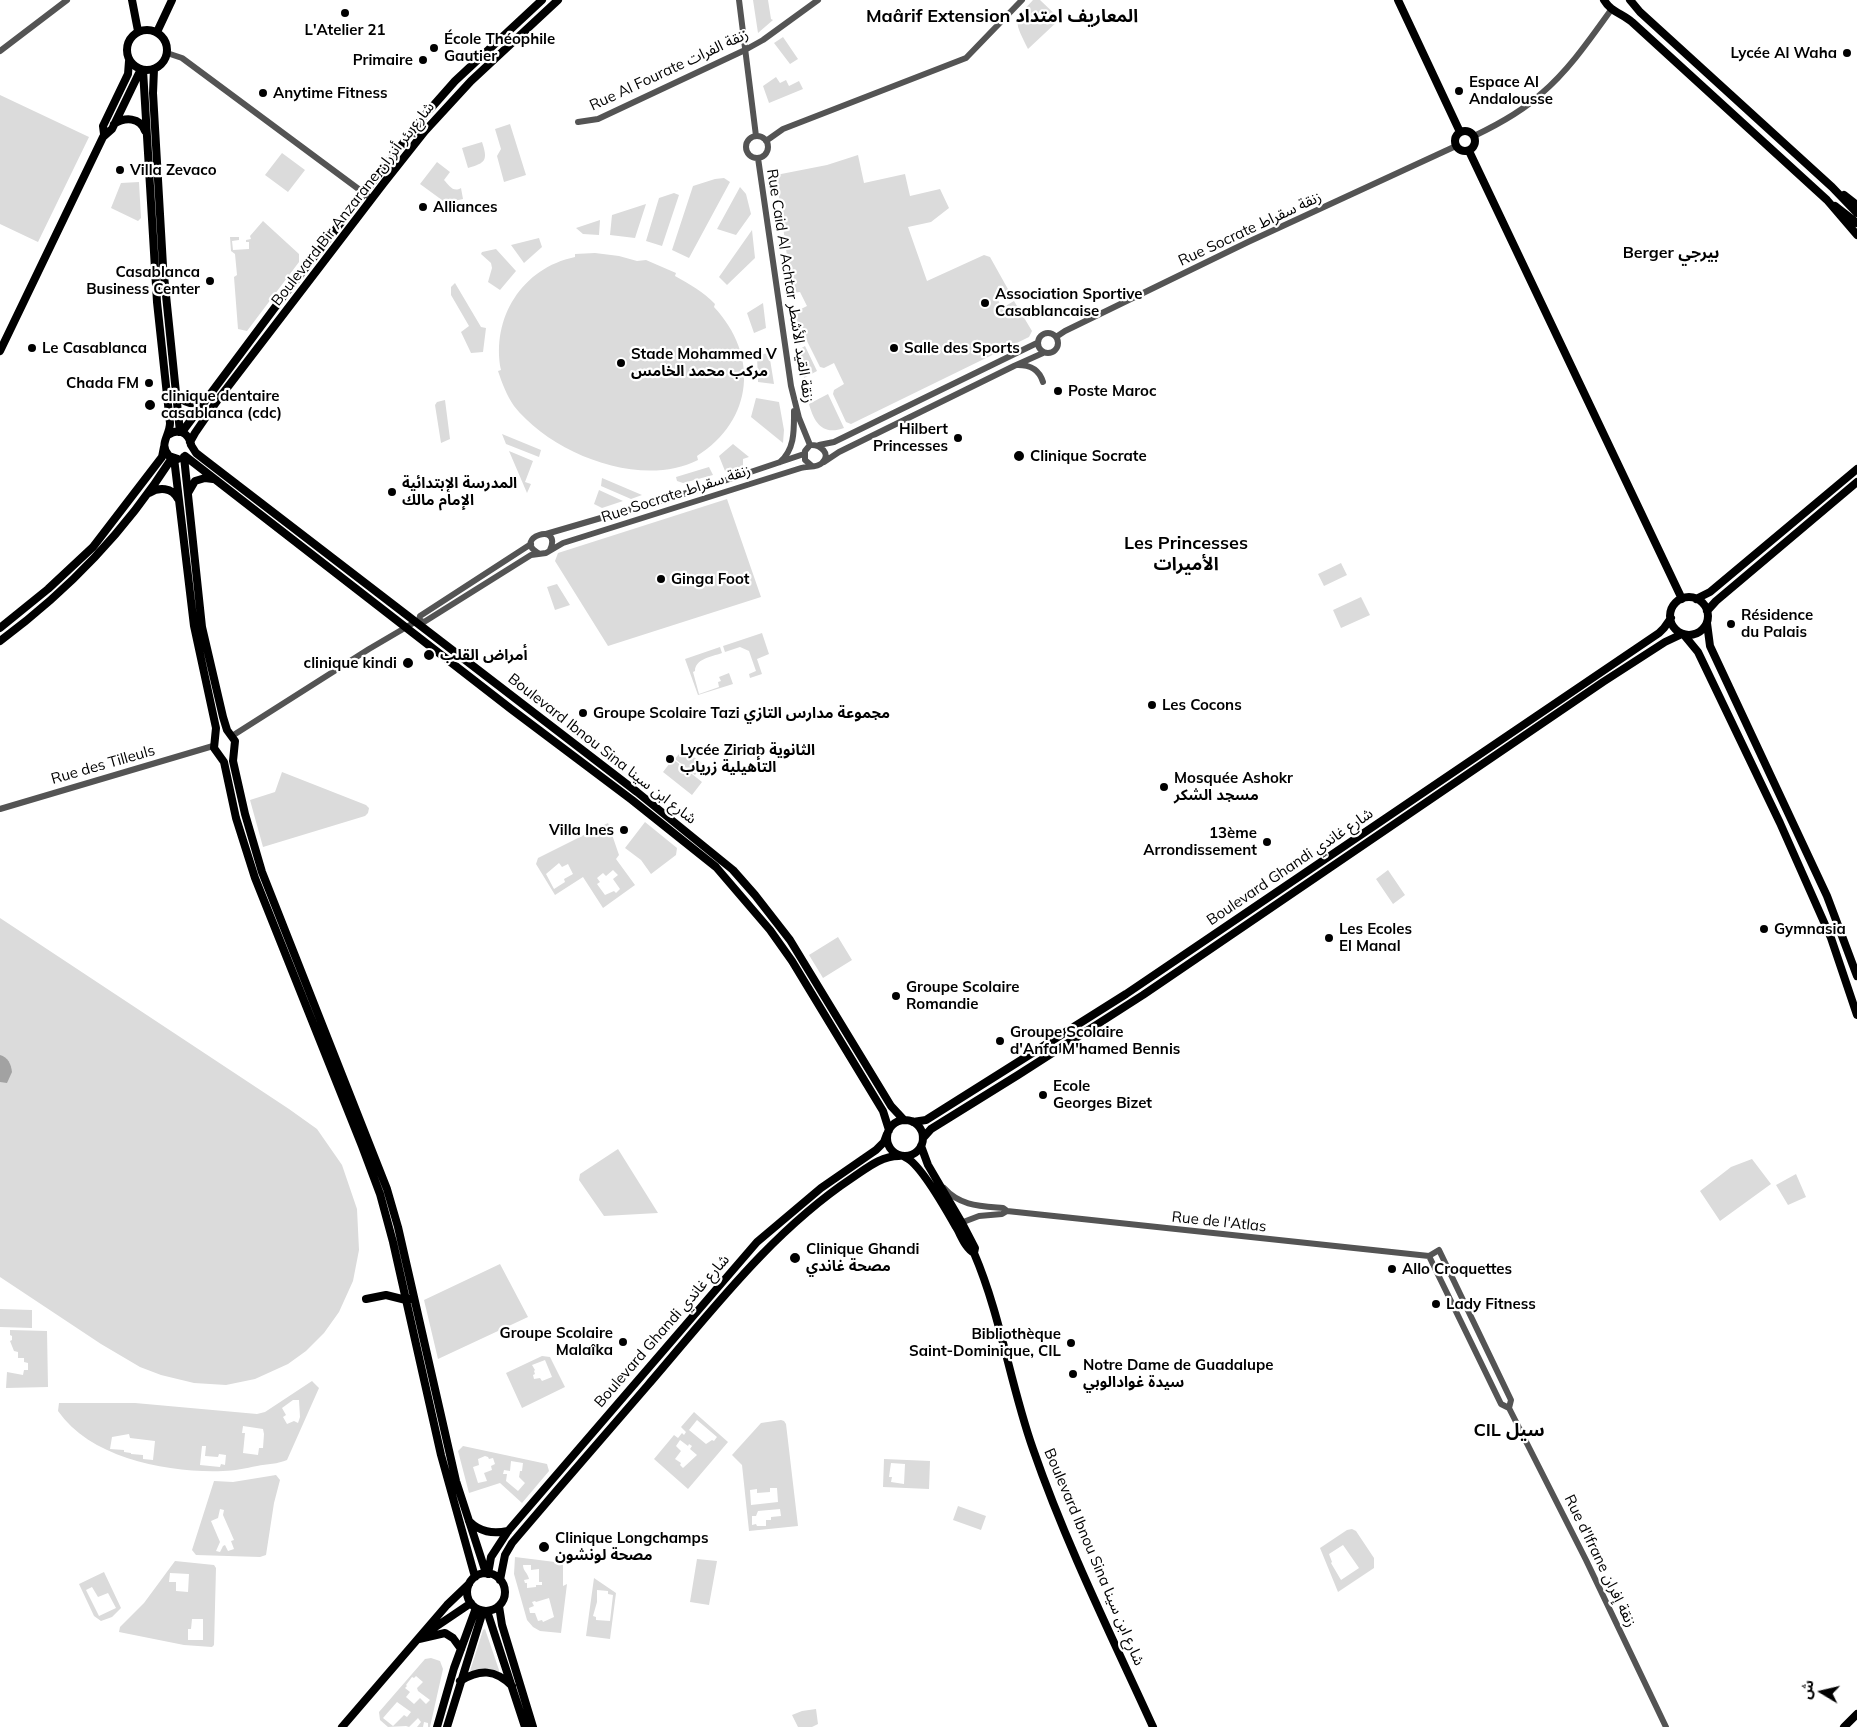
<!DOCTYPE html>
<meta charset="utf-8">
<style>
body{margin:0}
#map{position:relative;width:1857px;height:1727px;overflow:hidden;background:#fff;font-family:Mulish,"Noto Sans Arabic",sans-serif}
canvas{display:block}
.north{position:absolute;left:1797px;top:1667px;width:50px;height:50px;-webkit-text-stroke:4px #fff;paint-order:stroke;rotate:279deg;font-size:14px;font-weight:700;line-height:20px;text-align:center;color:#000}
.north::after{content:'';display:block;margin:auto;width:18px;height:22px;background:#000;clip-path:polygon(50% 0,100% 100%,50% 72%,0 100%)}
</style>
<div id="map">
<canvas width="1857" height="1727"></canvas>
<div class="north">ش</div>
</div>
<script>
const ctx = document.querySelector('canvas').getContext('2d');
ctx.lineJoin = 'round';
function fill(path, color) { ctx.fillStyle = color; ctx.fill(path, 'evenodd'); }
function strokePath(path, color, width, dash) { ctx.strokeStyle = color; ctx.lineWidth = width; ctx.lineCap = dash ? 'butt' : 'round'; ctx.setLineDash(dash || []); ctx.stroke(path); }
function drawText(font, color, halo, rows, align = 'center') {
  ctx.font = font + ' Mulish,"Noto Sans Arabic",sans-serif'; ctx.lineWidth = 4.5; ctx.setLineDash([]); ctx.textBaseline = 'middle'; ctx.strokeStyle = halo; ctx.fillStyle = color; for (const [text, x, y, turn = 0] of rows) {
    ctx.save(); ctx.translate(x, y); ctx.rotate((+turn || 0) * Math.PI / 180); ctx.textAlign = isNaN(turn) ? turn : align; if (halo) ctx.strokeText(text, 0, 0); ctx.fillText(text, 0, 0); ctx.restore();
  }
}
fill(new Path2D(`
 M753,0h15l3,19 2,1 -15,13z
 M1033,0h7l20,19 -32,30c-13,-27 -16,-27 5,-49z
 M783,37l15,22 -8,5 -16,-21z
 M776,77l4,6 6,-3 3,6 10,-5 4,8 -34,14 -6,-17z
 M0,95l89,42 -51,105 -38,-18z
 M510,124l16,51 -22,7 -7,-26 4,-7 -6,-20z
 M482,142c6,18 4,21 -14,26l-6,-20z
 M282,153l23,17 -17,22 -23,-17z
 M858,155l6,28 41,-9 5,22 30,-7 9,19 -18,14 -23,5 19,54 57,-26 6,2 19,34 -12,7 5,10 12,-7 18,30 -3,6 -178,87 -5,-2 -13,-28 1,-4 10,-6 -10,-21 -10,5 -4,-1 -13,-26 -8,4 -4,-29 2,-5 10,-5 -7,-14 -8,1 -16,-118 51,-10z
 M437,162l13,10 -6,8c5,5 9,13 17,8l2,11 -17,4 -26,-19z
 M724,178l6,4 -41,76 -17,-8 21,-64 22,-7z
 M139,182l2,36 -3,3 -27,-13 10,-25z
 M740,187l6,7 5,20 -15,21 -19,-6z
 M674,193l5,2 -17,51 -16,-5 13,-43z
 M646,204l-11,34 -25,-3 2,-20z
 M600,220l-1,15 -16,-1 -7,-6z
 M263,221l36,33v8l-52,69 -9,-2 -4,-52 3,-2 -2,-21 -4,-3 -1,-14h9v3l-7,1 1,9 16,-1v-7h-3v-2l5,-1 -1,-3z
 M752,230l3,28 -28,27 -8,-8z
 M539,238l3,9 -18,16 -13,-18z
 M496,249l20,22 -16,19 -12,-8 4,-14 -1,-5 -10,-9 1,-2z
 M595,253l24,3 18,5 9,-1 30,13 -1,3c14,8 29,16 40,28l-1,3c45,48 40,113 -17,149l1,4c-57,29 -146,-6 -184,-54 -7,-10 -12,-23 -16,-35l3,-1c-10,-52 21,-102 74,-113v-3z
 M455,283l26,44 5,1 -3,24 -12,1 -10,-21 8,-6 -18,-31v-8z
 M763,303l3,25 -12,5 -7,-20z
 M805,346l12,25 -13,7 -4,-29z
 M769,353l5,31 -16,-2 -1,-27z
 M828,394l16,34c-22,8 -30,-6 -35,-24z
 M756,398l23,4 5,28 -1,13 -32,-26z
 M445,400l5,39 -9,4 -6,-38 2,-3z
 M502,434l39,16 -2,7 -33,-13z
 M733,444l16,13 -6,2v7l-18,5 -6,-15z
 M509,451l24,10 -8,21 6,2 -4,9z
 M709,467l4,8 -30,8 -6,-2 -1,-4z
 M602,478l40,17 -11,4 -30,-13z
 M599,490l24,11 -21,7 -8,-4z
 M727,499l34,98 -153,49 -53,-85 3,-8z
 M1341,563l6,12 -23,11 -6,-12z
 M557,584l13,21 -15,5 -8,-23z
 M1361,597l9,18 -29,13 -8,-18z
 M762,633l7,21 -12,5 5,15 -12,4 -1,-4 7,-3 -7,-20 -9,-4 -15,5 -2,-6z
 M720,647l2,6c-11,4 -27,6 -27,18l-2,1 6,22 20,-7 -1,-5 3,-1 -2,-4 10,-4 4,11 -35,11 -13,-36z
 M683,749l20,15 -8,11 -20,-16z
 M673,759l29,23 -10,13 -29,-23z
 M282,772l84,33 3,3 -1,5 -3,3 -102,31 -13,-47 25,-8z
 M645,822l32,26 -1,7 -25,19 -10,-14 -16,-12z
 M608,823l11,32 -3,4 19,26 -32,23 -20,-31 -28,18 -19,-31 2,-6zM559,863l3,4 6,-3 5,10 -9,5 1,3 -11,7 -8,-15zM613,870l5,5 -5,4 7,10 -4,4 -2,-2 -9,4 -8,-11 3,-2 -3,-4 6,-5 3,3z
 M1388,870l17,25 -12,9 -17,-25z
 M0,918l289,191 28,20 25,36 15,44 2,41 -6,31 -14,31 -15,21 -18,18 -18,13 -33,15 -29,6 -32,-2 -33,-8 -21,-8 -39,-23 -101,-67z
 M838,937l14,23 -29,18 -14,-23z
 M618,1149l40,64 -54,3 -25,-36 1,-6z
 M1752,1159l19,25 -51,37 -20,-30 31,-24z
 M1796,1174l10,23 -18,8 -12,-20z
 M500,1264l28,53 -90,42 -14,-59z
 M0,1309l32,1v18l-32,-1z
 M10,1330l37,1 1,56 -42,1 1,-16 16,3 1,-5h4v-7l-4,-1v-4h-6v-6l-4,-1 -4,-10 2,-1v-4l-2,-1z
 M542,1356l8,1 15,30 -43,21 -16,-35zM545,1360l7,17 -10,4 -2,-3 -6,1 -1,-4 2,-1 -1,-3 1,-1 -3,-5z
 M312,1381l7,7 -32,72c-9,4 -20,4 -30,6 -11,2 -23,5 -34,5 -54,2 -132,-12 -165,-60l1,-8h76l122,11 8,-2zM293,1400h6l1,17 -2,6 -4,-2 -7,3 -4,-7 3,-2 -4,-7zM243,1426l20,3 1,5 -1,14h-4l-1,7 -15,-2 2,-20h-3zM129,1434l1,4 25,3 -2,19 -10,-1v-4l-12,-1v-1l-7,-1v-2l-14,-1 2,-12zM202,1446h4l-1,10 13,1 1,-3 7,1 -1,10 -4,-1 -1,3 -20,-2z
 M694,1412l34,30 -40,47 -34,-30 20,-24 4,3 4,-5 2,2 2,-3 -5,-5zM697,1420l20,17 -3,4 -2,-1 -6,4 -17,-14zM680,1440l8,6 1,-2 3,2 -2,3 7,6 -14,13 -3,-3 1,-2 -6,-4 6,-8 -5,-5z
 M781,1420l3,1 2,3 12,102 -49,5 -7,-66 -10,-10 29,-32zM770,1488h7l1,14 -27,3 -1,-15 7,-1v4l13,-1zM780,1509l1,7 -10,1v3h-5v6h-9l-1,-2 -4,1v-9h4l2,-5z
 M463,1446l84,18 2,7 -27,32 -22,-20 -31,10 -11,-42zM485,1456l3,1 1,2 4,-1 2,6 -4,2 1,4 -8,3 3,8 -9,2 -5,-16 6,-2 -1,-6zM511,1461l12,2 -1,8h-2l-1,6 6,6 -7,8 -12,-10 1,-7h-4l1,-4 6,1z
 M884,1459l46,2 -1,28 -46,-2zM891,1463l14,1 -1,20 -13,-2 1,-5h-3z
 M276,1475l4,5 -6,23 -8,52 -6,2 -64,-2 -4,-5 22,-69 19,1zM220,1509l4,1 -1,5 11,25 -3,1 3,8 -6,2 -3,-6 -2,1 -3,6 -4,-1 4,-9 -9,-21 7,-3z
 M958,1506l28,10 -5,14 -28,-10z
 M1352,1529l4,2 18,27v10l-36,24 -18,-44 27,-18zM1343,1545l16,23 -18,12 -10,-17 1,-1 -3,-8z
 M515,1557l48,6v23l4,-2 -6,49 -21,-2 -7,-4 -6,-7 -13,-46zM523,1565h8v5l8,-1v13h3v3h-6v2l-9,1v-5h-2l-1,-3 5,-1c-1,-6 -6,-8 -6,-14zM549,1598l5,19 -11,5 -1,-2 -4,1 -3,-8h-5l-1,-5 5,-2 -2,-4 3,-1 1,1z
 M697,1559l20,2 -8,44 -19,-3z
 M175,1561l39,4 2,3 -2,77 -2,2 -28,-2 -65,-13 1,-5 24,-24zM170,1573l19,1 -1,18 -12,-1v-9h-7zM192,1619h11v21h-15v-11h3z
 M104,1572l17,36 -9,9 -11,4 -7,-5 -15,-32zM92,1587l6,10 10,-4 8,15 -17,8 -13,-26z
 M594,1578l22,15 -6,46 -24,-3zM597,1590l11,1v3l5,1 -3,26 -14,-1v-3l-3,-1 4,-14z
 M485,1629l14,41v2l-15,-3 -14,2 13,-41z
 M431,1658l9,3 3,8 -13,58h-2v-4l-4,-1 -1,5h-6l4,-5 -3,-4 -9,9 -3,-1 -18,1 -8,-7 -1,-8 46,-53zM416,1676l7,6 -6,6 1,3 12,9 -4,4 -6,-6 -6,6 -8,-7 4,-5 -5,-4 2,-2 -1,-1 6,-8 2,1zM397,1702l14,10 -4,5 -3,-2 -11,11 -10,-8z
 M816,1709l2,15 -6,3h-14l-6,-12 10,-4z`), '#dbdbdb');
fill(new Path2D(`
 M0,1055c8,2 11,9 12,17l-5,11 -7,-1z`), '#a2a2a2');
strokePath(new Path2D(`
 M739,0l17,136
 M0,51l67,-51
 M167,53l15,5 190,141
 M578,122l20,-3 147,-69 18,-10 55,-40
 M1474,136c23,-11 49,-25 68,-43 27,-23 48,-54 69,-83
 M746 147a11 11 0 1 1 22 0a11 11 0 1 1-22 0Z
 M766,141l17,-12 183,-71 56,-58
 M758,158l33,228 8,32 11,27
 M1038 343a10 10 0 1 1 20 0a10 10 0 1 1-20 0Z
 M1056,337l9,-6 183,-89 208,-96
 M1018,365c12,0 21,4 25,17
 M819,445l15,-3 203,-99
 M780,462c15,-13 14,-32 14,-51
 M824,462l15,-10 175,-86 29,-13
 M546,534l151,-44 107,-36
 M538,553c-26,-15 25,-32 12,-3
 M419,620l1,-4 111,-72
 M232,736l137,-87 46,-27 4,-2 5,2 107,-67 15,-2 17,-10 238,-75c6,-2 16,0 21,-5 10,-9 -2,-19 -12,-18l-5,6v9l7,6
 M0,809l213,-63
 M944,1188c16,18 36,18 59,20l4,3 422,45
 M958,1224l21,-8 23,-2 5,-3
 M1429,1256l72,148 8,4 77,152 80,167
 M1429,1256l10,-6 72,150 -2,8`), '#545454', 6);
strokePath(new Path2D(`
 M132,0l6,31
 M1398,0l62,132
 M1604,0c7,12 17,13 28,22l195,178 30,35
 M1630,0l10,12 192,175 25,26
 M127 50a20 20 0 1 1 40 0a20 20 0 1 1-40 0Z
 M157,32l15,-32
 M154,69l-1,24 10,173 17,166
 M143,70l14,232 13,121c0,13 -12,21 -1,33l9,3
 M114,124c11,-7 26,-7 31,7
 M1455 141a10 10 0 1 1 20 0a10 10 0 1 1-20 0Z
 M104,134l-1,-8 25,-52 1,-13
 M1469,151l213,448
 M1844,195l13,10
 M1835,206l22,17
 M0,351l103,-214 9,-8 29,-60
 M175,393c8,9 18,13 29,8
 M182,432l100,-134 143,-183 30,-34 87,-81
 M168,435c10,-7 20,-3 23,9
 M190,442l5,-9 22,-32 166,-217 42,-53 46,-50 87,-81
 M191,445l5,8 9,7 432,332 96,78 22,25 35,45 101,166 13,14
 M185,456l326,253 121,91 84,67 54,63 22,31 91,150 6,19
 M184,457l18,170 21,90 4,13 8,11 -2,20 12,53 17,58 125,317 11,38 58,254 30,92
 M174,458l20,168 22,102 -2,20 10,14 12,56 19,60 107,268 18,48 13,48 48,213 34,122
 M149,493c10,-6 23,-6 29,6
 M188,493l7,-12 10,-3 8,1
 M1670 616a19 19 0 1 1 38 0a19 19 0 1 1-38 0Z
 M1696,599l14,-7 147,-123
 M1707,611l9,-10 141,-119
 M1707,623l3,23 117,250 30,80
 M0,628l48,-39 45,-42 69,-90 2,-10
 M1684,635l14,17 82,171 51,115 26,77
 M0,641c70,-52 125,-110 172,-183
 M887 1138a18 18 0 1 1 36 0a18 18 0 1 1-36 0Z
 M913,1122l13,-2 200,-126 533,-361 5,-5 7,-10
 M923,1138l8,-9 87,-54 125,-80 460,-313 62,-40 17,-8
 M921,1146l7,19 34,58 13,25 -1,5c27,63 36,131 59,196 33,95 78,186 120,278
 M905,1157c15,6 42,54 51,70 5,8 9,21 18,26
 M366,1299l20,-4 20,5 4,-1
 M469,1521c11,11 23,13 39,10
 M467 1592a19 19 0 1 1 38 0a19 19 0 1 1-38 0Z
 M488,1574l3,-17 17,-26 249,-289 64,-54 55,-38 8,-8 3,-8
 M500,1580l5,-25 7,-12c45,-53 90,-105 136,-158 63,-73 123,-153 204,-207 15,-10 29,-22 47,-22
 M499,1606l3,19 31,102
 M487,1611l38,116
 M431,1630l40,-27
 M419,1639l26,-6 8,5 8,11
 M460,1681c20,-12 35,-12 52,5
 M342,1727l105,-122 22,-21
 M437,1727l17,-59 22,-60
 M447,1727l36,-116
 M1844,1727l13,-13`), '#000', 8);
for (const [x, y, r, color] of [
 [345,13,5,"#000"],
 [434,48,5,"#000"],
 [1847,53,5,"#000"],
 [423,60,5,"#000"],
 [1459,91,5,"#000"],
 [263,93,5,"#000"],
 [120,170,5,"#000"],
 [423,207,5,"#000"],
 [210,281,5,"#000"],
 [985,303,5,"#000"],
 [32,348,5,"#000"],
 [894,348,5,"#000"],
 [621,363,5,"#000"],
 [149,383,5,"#000"],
 [1058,391,5,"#000"],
 [150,405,6,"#000"],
 [958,438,5,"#000"],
 [1019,456,6,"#000"],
 [392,492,5,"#000"],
 [661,579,5,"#000"],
 [1731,624,5,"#000"],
 [429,655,6,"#000"],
 [408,663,6,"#000"],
 [1152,705,5,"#000"],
 [583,713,5,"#000"],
 [670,759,5,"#000"],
 [1164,787,5,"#000"],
 [624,830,5,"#000"],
 [1267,842,5,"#000"],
 [1764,929,5,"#000"],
 [1329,938,5,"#000"],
 [896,996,5,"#000"],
 [1000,1041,5,"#000"],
 [1043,1095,5,"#000"],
 [795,1258,6,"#000"],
 [1392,1269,5,"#000"],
 [1436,1304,5,"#000"],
 [623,1342,5,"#000"],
 [1071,1343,5,"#000"],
 [1073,1374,5,"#000"],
 [544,1547,6,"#000"]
]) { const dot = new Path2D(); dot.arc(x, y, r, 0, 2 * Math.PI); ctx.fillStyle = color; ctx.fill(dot); strokePath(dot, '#fff', 2); }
drawText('bold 15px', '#000', '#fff', [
 ["L'Atelier 21",345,30,"center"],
 ["École Théophile",444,39],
 ["Gautier",444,56],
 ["Lycée Al Waha",1837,53,"right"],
 ["Primaire",413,60,"right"],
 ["Espace Al",1469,82],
 ["Andalousse",1469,99],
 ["Anytime Fitness",273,93],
 ["Villa Zevaco",130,170],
 ["Alliances",433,207],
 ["Casablanca",200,272,"right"],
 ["Business Center",200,289,"right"],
 ["Association Sportive",995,294],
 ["Casablancaise",995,311],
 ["Le Casablanca",42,348],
 ["Salle des Sports",904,348],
 ["Stade Mohammed V",631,354],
 ["مركب محمد الخامس",631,371],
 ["Chada FM",139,383,"right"],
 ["Poste Maroc",1068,391],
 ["clinique dentaire",161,396],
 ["casablanca (cdc)",161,413],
 ["Hilbert",948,429,"right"],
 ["Princesses",948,446,"right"],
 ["Clinique Socrate",1030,456],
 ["المدرسة الإبتدائية",402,483],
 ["الإمام مالك",402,500],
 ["Ginga Foot",671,579],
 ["Résidence",1741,615],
 ["du Palais",1741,632],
 ["أمراض القلب",440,655],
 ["clinique kindi",397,663,"right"],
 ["Les Cocons",1162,705],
 ["Groupe Scolaire Tazi مجموعة مدارس التازي",593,713],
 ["Lycée Ziriab الثانوية",680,750],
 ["التأهيلية زرياب",680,767],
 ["Mosquée Ashokr",1174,778],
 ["مسجد الشكر",1174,795],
 ["Villa Ines",614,830,"right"],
 ["13ème",1257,833,"right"],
 ["Arrondissement",1257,850,"right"],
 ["Les Ecoles",1339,929],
 ["El Manal",1339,946],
 ["Gymnasia",1774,929],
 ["Groupe Scolaire",906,987],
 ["Romandie",906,1004],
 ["Groupe Scolaire",1010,1032],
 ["d'Anfa M'hamed Bennis",1010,1049],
 ["Ecole",1053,1086],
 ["Georges Bizet",1053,1103],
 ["Clinique Ghandi",806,1249],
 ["مصحة غاندي",806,1266],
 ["Allo Croquettes",1402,1269],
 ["Lady Fitness",1446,1304],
 ["Groupe Scolaire",613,1333,"right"],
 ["Malaîka",613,1350,"right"],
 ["Bibliothèque",1061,1334,"right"],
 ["Saint-Dominique, CIL",1061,1351,"right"],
 ["Notre Dame de Guadalupe",1083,1365],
 ["سيدة غوادالوبي",1083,1382],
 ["Clinique Longchamps",555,1538],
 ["مصحة لونشون",555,1555]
], 'left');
drawText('15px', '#000', '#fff', [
 ["Rue Al Fourate زنقة الفرات",669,70,-25],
 ["Boulevard Bir Anzarane شارع بئر أنزران",353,204,-52],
 ["Rue Socrate زنقة سقراط",1250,229,-25],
 ["Rue Caid Al Achtar زنقة القيد الأشطر",790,286,81],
 ["Rue Socrate زنقة سقراط",676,494,-18],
 ["Boulevard Ibnou Sina شارع ابن سينا",602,749,38],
 ["Rue des Tilleuls",103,765,-16],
 ["Boulevard Ghandi شارع غاندي",1290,867,-34],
 ["Rue de l'Atlas",1219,1222,6],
 ["Boulevard Ghandi شارع غاندي",662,1331,-49],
 ["Boulevard Ibnou Sina شارع ابن سينا",1094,1557,67],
 ["Rue d'Ifrane زنقة إفران",1600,1561,64]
]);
drawText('bold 16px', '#000', '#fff', [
 ["Berger بيرجي",1671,253]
]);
drawText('bold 18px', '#000', '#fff', [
 ["Maârif Extension المعاريف امتداد",1002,17],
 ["Les Princesses",1186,544],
 ["الأميرات",1186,565],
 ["CIL سيل",1509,1431]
]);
</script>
